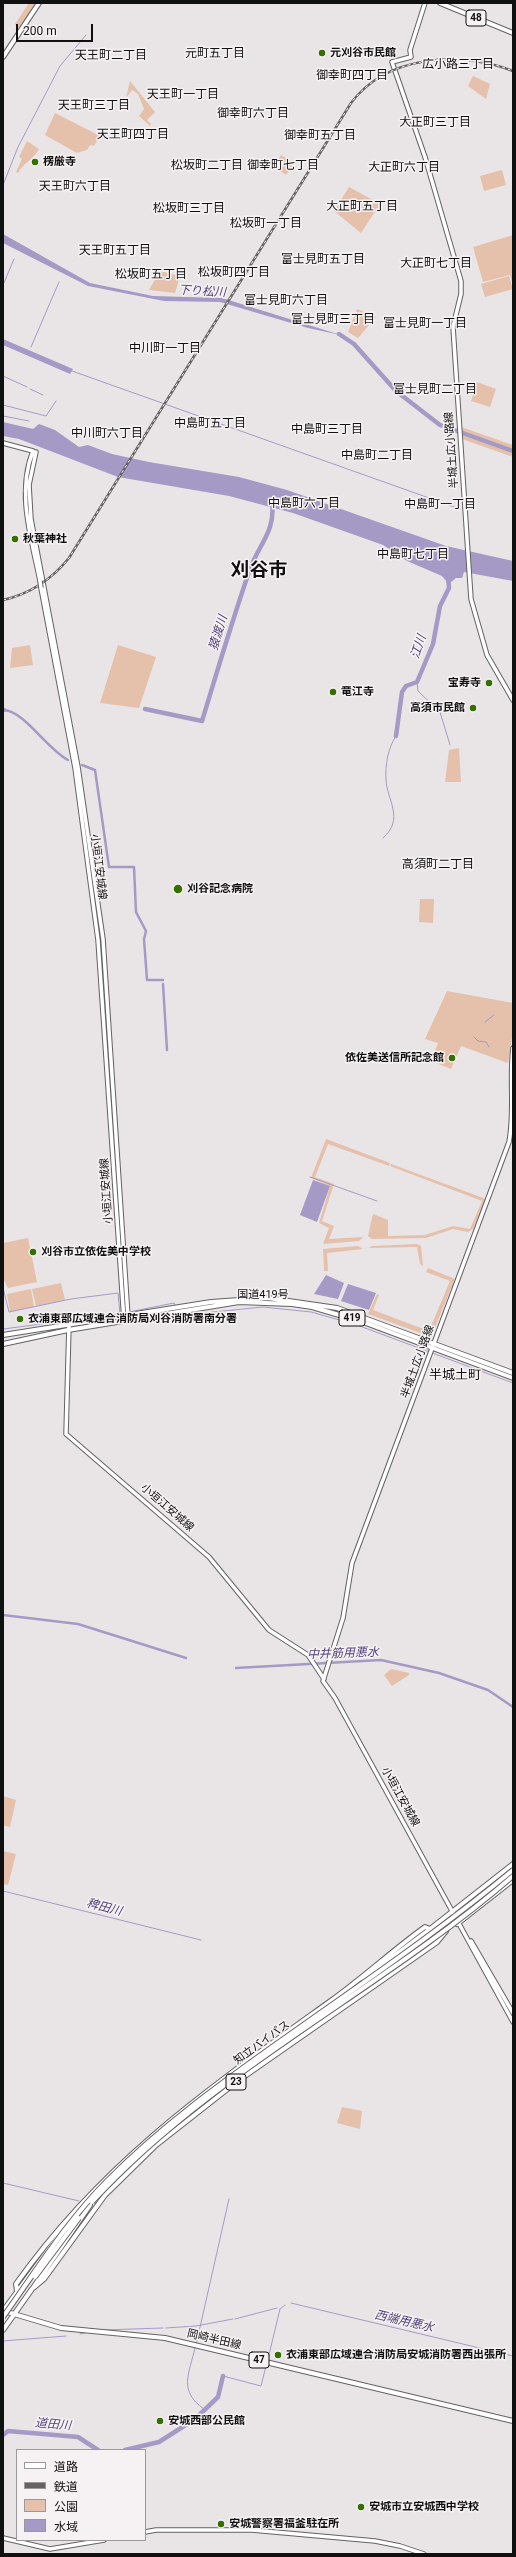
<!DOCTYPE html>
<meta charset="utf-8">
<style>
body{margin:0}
#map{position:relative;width:516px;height:2557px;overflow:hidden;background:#e9e5e6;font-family:Roboto,"Noto Sans JP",sans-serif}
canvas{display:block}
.frame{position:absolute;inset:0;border:4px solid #111010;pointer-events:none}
.legend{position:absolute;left:16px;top:2449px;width:130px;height:92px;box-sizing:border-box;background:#f6f2f3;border:1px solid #9a9898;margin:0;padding:5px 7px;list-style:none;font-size:12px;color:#111010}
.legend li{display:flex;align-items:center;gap:8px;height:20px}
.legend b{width:20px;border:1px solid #9a9898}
.scale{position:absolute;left:16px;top:24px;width:77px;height:18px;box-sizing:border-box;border:2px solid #111010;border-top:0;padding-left:5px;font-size:12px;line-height:14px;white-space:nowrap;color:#111010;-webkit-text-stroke:3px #f6f2f3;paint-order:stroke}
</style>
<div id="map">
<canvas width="516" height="2557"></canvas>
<div class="frame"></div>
<ul class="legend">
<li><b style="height:5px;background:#fff"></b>道路</li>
<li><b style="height:5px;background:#646262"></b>鉄道</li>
<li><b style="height:11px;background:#e5c0ab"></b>公園</li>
<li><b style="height:11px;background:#a59ac5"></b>水域</li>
</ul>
<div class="scale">200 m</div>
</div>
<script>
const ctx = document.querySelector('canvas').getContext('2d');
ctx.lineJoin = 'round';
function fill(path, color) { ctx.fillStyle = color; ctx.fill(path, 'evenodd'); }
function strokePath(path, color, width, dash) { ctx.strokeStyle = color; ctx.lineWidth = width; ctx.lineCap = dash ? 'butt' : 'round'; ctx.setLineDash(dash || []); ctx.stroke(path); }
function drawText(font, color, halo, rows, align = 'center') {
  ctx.font = font + ' Roboto,"Noto Sans JP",sans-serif'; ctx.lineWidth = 3; ctx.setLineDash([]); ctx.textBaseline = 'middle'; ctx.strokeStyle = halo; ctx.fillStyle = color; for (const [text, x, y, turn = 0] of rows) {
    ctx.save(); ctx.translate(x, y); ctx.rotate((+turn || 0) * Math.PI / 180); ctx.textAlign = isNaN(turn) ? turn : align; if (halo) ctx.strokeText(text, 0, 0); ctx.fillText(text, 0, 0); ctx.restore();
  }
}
fill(new Path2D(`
 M29,3h6l-15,26 -5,-5z
 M473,76l17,8 -4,15 -18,-13z
 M130,81l25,31 -8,8 4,4 -1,2 -11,-10 5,-7 -6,-15 -6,-4 -6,8z
 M55,113l45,23 -6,10 -4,-1 -3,5 -10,3 -32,-18z
 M27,141l12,8c-6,11 -15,13 -21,24l-2,-1 6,-13 -3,-2z
 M281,155l13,8 -8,12 -12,-8z
 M502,170l4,15 -22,6 -4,-15z
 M349,187l31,17 -19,29 -27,-22z
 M513,235v51l-3,-11 -27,7 -10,-35z
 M160,271l20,5 -5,17 -26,-3z
 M509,276l4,13 -28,8 -4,-13z
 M357,309l19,8 -18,21 -10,-6z
 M477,382l19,7 -6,18 -19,-6z
 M461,427l52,18v12l-51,-18z
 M30,645l3,20 -23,3 2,-20z
 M118,645l38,12 -17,51 -39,-5z
 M459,748l2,34h-16l4,-32z
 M420,899h14l-1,24 -14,-1z
 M447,991l66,12v28l-5,32 -47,-17 -10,23 -20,-8 7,-18 -13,-4z
 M326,1139l64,24 -1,3 -61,-22 -13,33 19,7 -12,37 12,5 -5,13 34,-2 -4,4 -36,3 6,-16 -10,-5 11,-37 -19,-8z
 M391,1164l95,35 -13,30 -5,3 -15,-3 -27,9 -54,1 -4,-3 5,-22 15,6v16l37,-1 28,-9 17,3 12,-28 -92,-35z
 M28,1238l9,44 -29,6 -5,-10v-35z
 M417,1244l4,2 2,20 -3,-2 -3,-17 -48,1 3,-2z
 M358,1246l5,3 -36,4 1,18h-4l-1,-22z
 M428,1268l27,11 -24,58 -63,-23 9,-20 2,1 -6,15 56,21 21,-50 -24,-9z
 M61,1283l4,17 -29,6 -4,-17z
 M31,1289l3,18 -24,5 -3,-18z
 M391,1669l18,4v2l-17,11 -8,-11z
 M3,1796l13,4 -6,27 -7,-2z
 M3,1851l13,3 -8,31 -5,-1z
 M342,2107l20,4 -2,18 -23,-6z`), '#e5c0ab');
fill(new Path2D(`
 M3,234l87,49 63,13 69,2 122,38 -1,2 -7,-4 -28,-6 -88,-26 -56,-1 -76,-15 -85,-43z
 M3,339l70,30 -3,5 -67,-29z
 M3,422l30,7 6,-5 16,6 24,17 9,-2 24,9 37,8 90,15 48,13 159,56 67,15v20l-49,-9 -2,6h-6l-5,4h-4l-5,-6 -35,-15 -24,-16 -90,-32 -64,-17 -111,-19 -99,-38 -16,-3z
 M313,1180l17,6 -13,36 -17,-7z
 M326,1275l18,8 -6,16 -24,-5z
 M348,1284l28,9 -7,17 -28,-9z`), '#a59ac5');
strokePath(new Path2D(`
 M3,185l15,-38 42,-81 26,-31
 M3,285l11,-26
 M31,347l28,-65
 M72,371l388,138
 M3,376l24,11
 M30,389l13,6
 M3,405l43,11 10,-15
 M3,416l26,5
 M417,682l1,9 22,21 10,33
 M383,838c22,-19 4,-38 3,-58 -1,-15 2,-32 10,-44
 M485,1022l9,-7
 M474,1037l4,4 8,1 3,5
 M310,1177l67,24
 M3,1288l6,24 62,-13 47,-6 2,21
 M129,1312l45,-9 2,3
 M182,1313l2,2 79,-8 48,5 46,13 156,58
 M3,1329l116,-15
 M3,1891l198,49
 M3,2183l76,18
 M291,2303l222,53
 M280,2309l5,-4
 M235,2319l42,-11
 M166,2328l30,-2 37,-7
 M102,2330l61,-2
 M80,2334l9,-2
 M3,2341l63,-5
 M196,2345l33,-146
 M195,2348c-6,26 -17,43 9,61
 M268,2359l12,-50
 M223,2376l38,10 5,-20`), '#a59ac5', 1);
strokePath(new Path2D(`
 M4,710c20,1 43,39 64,50
 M82,765l13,5 14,97h25l2,45 10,19 -2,8 3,41h16
 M163,984l4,66
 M3,1615l75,9 108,34
 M236,1668l145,-8 58,13 49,17 25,17`), '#a59ac5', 2.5);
strokePath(new Path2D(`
 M339,334l15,10 42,47 44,34 73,26
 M145,709l57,12c15,-49 30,-100 47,-149 9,-28 27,-39 23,-71
 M3,710h1
 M396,736l6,-44 4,-6 11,-4 16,-38 7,-38 9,-18 -1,-11
 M3,2435l5,-4 70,6 20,13
 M125,2450l34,-8 36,-23 23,-22 5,-21`), '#a59ac5', 4.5);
const secondary = new Path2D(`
 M425,3l-15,47 1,7 -19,5 33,95 36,124v13l-8,33 18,272 16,56 26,45
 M3,443l30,8c-17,42 -1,89 7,130
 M36,452l-7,33 2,34 47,248 25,172 25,378
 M41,588l34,180 23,172 26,381
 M513,1048c-4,31 2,63 -4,94l-157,421 -9,55 -20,63 12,17 178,324
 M69,1325l-3,109 143,123 60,73 39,25 16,24
 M471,1941l42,72
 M145,2532l11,-2h96l123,11 25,5 24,8
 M3,2538l47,11 54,-9`);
const primary = new Path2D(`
 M440,3l73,30
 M3,57l36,-54
 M4,2311l57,17 104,10 348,83`);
const trunk = new Path2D(`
 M3,1335l208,-33 57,-4 69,10 176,65
 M3,1344l65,-14 171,-28 53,2 20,3 51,15 150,56
 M457,1924l56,-44
 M363,1979l67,-50
 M33,2288l57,-83
 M17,2291l-1,-7c88,-124 195,-197 316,-284 32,-23 61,-50 93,-73l5,2 83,-65
 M3,2311l63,-85
 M3,2330l29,-41 12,-10 61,-84 50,-49 84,-66 198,-138 9,-11`);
strokePath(secondary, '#656263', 5.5);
strokePath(primary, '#656263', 6);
strokePath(trunk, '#656263', 6);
strokePath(secondary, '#fff', 3.5);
strokePath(primary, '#fff', 4);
strokePath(trunk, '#fff', 4);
const rail = new Path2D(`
 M3,600c27,-6 49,-21 66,-42l282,-455c36,-48 110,-53 162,-32`);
strokePath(rail, '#646262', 2.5);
strokePath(rail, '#f6f2f3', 1, [3]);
const secondaryBridge = new Path2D(`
 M40,581l1,7`);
const trunkBridge = new Path2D(`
 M92,2202c121,-132 287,-210 421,-326
 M35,2277l44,-59
 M3,2317c33,-46 64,-96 104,-136 51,-52 109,-94 168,-136 80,-57 162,-112 238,-175`);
strokePath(secondaryBridge, '#656263', 5.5, []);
strokePath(trunkBridge, '#656263', 6, []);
strokePath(secondaryBridge, '#fff', 3.5);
strokePath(trunkBridge, '#fff', 4);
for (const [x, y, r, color] of [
 [322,53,4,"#346f00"],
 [35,162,4,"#346f00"],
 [15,539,4,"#346f00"],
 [489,683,4,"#346f00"],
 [333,692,4,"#346f00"],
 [473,708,4,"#346f00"],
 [178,889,5,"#346f00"],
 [452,1058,4,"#346f00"],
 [33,1252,4,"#346f00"],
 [20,1319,4,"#346f00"],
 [278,2355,4,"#346f00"],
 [160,2421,4,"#346f00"],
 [361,2507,4,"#346f00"],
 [221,2524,4,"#346f00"]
]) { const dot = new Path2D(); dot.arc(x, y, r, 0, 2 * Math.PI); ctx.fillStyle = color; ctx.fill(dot); strokePath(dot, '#f6f2f3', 1.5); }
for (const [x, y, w] of [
 [476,18,20],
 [352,1318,26],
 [236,2082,20],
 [259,2360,20]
]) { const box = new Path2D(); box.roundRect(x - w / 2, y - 8, w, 16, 3); ctx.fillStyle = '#f6f2f3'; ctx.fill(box); strokePath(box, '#111010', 1); }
drawText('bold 10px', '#111010', null, [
 ["48",476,18],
 ["419",352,1318],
 ["23",236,2082],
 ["47",259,2360]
]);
drawText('bold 11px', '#111010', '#f6f2f3', [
 ["元刈谷市民館",330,53],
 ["楞厳寺",43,162],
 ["秋葉神社",23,539],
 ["宝寿寺",481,683,"right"],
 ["竜江寺",341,692],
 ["高須市民館",465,708,"right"],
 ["刈谷記念病院",187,889],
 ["依佐美送信所記念館",444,1058,"right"],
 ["刈谷市立依佐美中学校",41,1252],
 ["衣浦東部広域連合消防局刈谷消防署南分署",28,1319],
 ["衣浦東部広域連合消防局安城消防署西出張所",286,2355],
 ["安城西部公民館",168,2421],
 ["安城市立安城西中学校",369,2507],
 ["安城警察署福釜駐在所",229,2524]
], 'left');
drawText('11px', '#111010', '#f6f2f3', [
 ["半城土広小路線",452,450,-94],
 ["小垣江安城線",98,867,83],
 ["小垣江安城線",107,1191,-94],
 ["国道419号",263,1295],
 ["半城土広小路線",418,1362,-70],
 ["小垣江安城線",167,1508,41],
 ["小垣江安城線",400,1797,61],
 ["知立バイパス",262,2043,-36],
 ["岡崎半田線",214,2340,13]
]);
drawText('12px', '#111010', '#f6f2f3', [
 ["元町五丁目",215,54],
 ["天王町二丁目",111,56],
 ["広小路三丁目",458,65],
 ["御幸町四丁目",352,76],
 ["天王町一丁目",183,95],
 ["天王町三丁目",94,106],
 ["御幸町六丁目",253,114],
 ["大正町三丁目",435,123],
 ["天王町四丁目",133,135],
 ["御幸町五丁目",320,136],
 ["松坂町二丁目",207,166],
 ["御幸町七丁目",283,166],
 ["大正町六丁目",404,168],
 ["天王町六丁目",75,187],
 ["大正町五丁目",362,207],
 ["松坂町三丁目",189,209],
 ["松坂町一丁目",266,224],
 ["天王町五丁目",115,251],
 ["富士見町五丁目",323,260],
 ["大正町七丁目",436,264],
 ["松坂町四丁目",234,273],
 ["松坂町五丁目",151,275],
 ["富士見町六丁目",286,301],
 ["富士見町三丁目",333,320],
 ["富士見町一丁目",425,324],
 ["中川町一丁目",165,349],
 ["富士見町二丁目",435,390],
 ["中島町五丁目",210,424],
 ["中島町三丁目",327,430],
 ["中川町六丁目",107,434],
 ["中島町二丁目",377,456],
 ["中島町六丁目",304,504],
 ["中島町一丁目",440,505],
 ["中島町七丁目",413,555],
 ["高須町二丁目",438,865]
]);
drawText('italic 12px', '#54437c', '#f6f2f3', [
 ["下り松川",202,292,3],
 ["猿渡川",219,633,-73],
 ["江川",419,647,-71],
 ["中井筋用悪水",343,1654,-2],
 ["稗田川",104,1908,14],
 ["西端用悪水",404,2322,13],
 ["道田川",53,2425,5]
]);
drawText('13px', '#111010', '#f6f2f3', [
 ["半城土町",455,1376]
]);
drawText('bold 19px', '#111010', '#f6f2f3', [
 ["刈谷市",259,571]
]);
</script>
